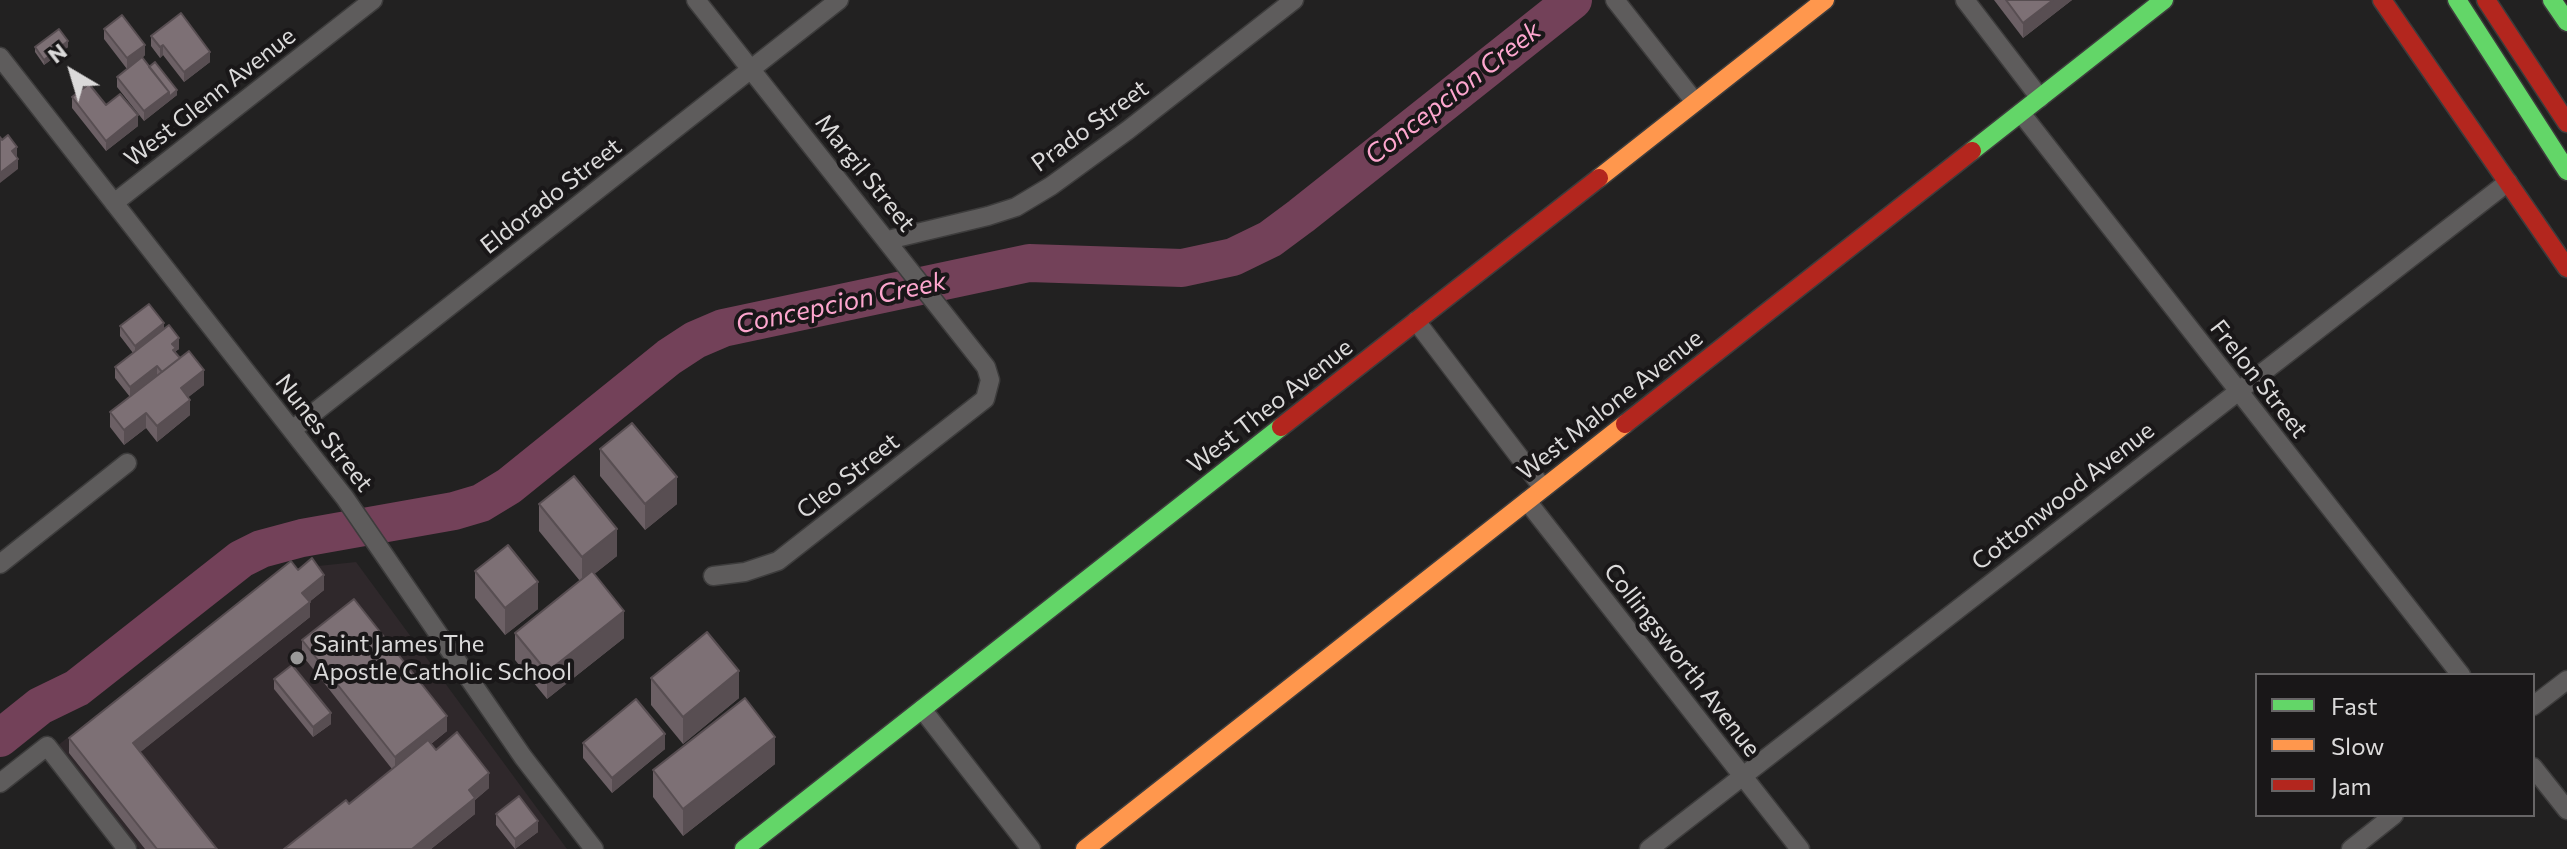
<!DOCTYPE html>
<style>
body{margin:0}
#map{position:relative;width:2567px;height:849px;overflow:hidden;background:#222121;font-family:Commissioner,sans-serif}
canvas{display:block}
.legend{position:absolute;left:2255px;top:673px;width:280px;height:144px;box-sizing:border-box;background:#191718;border:2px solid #676566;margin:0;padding:10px 14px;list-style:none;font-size:24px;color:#dbdada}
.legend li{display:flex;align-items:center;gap:16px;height:40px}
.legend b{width:40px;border:2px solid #676566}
.north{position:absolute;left:32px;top:32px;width:80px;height:80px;-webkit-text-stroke:6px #191718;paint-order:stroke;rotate:322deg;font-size:22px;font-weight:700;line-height:32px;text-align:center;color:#dbdada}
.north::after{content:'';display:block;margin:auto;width:28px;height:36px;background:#dbdada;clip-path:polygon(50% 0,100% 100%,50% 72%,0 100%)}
</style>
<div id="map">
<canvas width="2567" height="849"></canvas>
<ul class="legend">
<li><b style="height:10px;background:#63d668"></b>Fast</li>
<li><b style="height:10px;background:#ff974d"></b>Slow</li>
<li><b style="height:10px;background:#b3261e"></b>Jam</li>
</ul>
<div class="north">N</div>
</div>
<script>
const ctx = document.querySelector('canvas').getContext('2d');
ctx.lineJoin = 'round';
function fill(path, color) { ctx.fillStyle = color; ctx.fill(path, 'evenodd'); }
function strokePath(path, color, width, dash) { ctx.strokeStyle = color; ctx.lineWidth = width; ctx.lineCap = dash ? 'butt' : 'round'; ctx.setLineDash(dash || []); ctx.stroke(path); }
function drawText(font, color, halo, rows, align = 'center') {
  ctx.font = font + ' Commissioner,sans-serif'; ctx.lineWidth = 8; ctx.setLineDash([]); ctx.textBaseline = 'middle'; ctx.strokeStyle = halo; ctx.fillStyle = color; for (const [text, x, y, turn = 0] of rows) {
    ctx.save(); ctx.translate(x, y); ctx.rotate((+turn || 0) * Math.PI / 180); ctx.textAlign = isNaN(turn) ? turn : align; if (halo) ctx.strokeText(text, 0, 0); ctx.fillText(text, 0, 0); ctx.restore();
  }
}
fill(new Path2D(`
 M356,562l211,287h-428l-82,-103 223,-176z`), '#2f282b');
strokePath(new Path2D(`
 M0,738l40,-32 37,-18 164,-129 20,-10 41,-11 152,-27 27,-8 28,-17 160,-129 26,-17 28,-12 306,-65 153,5 51,-11 37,-18 31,-23 272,-216`), '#734159', 38);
const street = new Path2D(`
 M696,0l290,367 4,13 -5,19 -207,162 -33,11 -32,4
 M1615,0l80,102
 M1965,0l75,98
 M0,57l345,441 178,259 71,92
 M2021,113l440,562
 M114,203l259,-203
 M888,240l100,-24 28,-9 35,-21 77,-56 166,-130
 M1416,321l127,167
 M292,430l547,-430
 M1527,501l273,348
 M0,564l127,-101
 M2533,706l34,-26
 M922,709l109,140
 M2533,767l34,43
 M0,783l47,-37 80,103
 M1649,849l859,-667
 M2351,849l43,-34`);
const fast = new Path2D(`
 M2457,0l110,171
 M2552,0l15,22
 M1972,151l192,-151
 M744,849l537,-422`);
const slow = new Path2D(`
 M1599,178l226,-178
 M1085,849l540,-425`);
const jam = new Path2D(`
 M2382,0l185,268
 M2486,0l81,123
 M1625,424l347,-273
 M1281,427l318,-249`);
strokePath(street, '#3d3c3c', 21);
strokePath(fast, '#3d3c3c', 21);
strokePath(slow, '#3d3c3c', 21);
strokePath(jam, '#3d3c3c', 21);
strokePath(street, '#5e5c5c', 18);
strokePath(fast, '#63d668', 18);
strokePath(slow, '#ff974d', 18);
strokePath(jam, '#b3261e', 18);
fill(new Path2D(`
 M1994,0h78l-49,38z
 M104,29l41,26 -3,3 35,37 -33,26 -27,-34v-10l10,-8 -23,-30z
 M151,36l59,26 -26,20 -21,-27 -3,3 -9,-12z
 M35,47h33l-24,18 -9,-13z
 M72,97l34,8 32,21 -32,25 -34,-43z
 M120,326l44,3 15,20 -3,2v3l28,31 -16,12 2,18 -33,27 -11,-14 -22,17 -14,-18v-15l20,-15 -15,-19v-11l18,-14 -13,-17z
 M600,449l77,55 -32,26 -45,-54z
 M539,504l78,52 -23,18 30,64 -77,61 -32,-39v-27l65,-52 -41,-50z
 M298,570l26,20 -15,12 1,15 -170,135 77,97h-72l-76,-96v-15z
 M475,571l63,38 -33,26 -30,-37z
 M302,640l145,91 -16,13 5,6 53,38 -14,12v14l-44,35h-147l65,-45 43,-35 -90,-114z
 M651,678l88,20 -56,46 -32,-39z
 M274,679l57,45 -18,13 -39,-48z
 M583,743l82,6 -53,44 -29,-35z
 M775,764l-92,72 -30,-39v-27z
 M496,814l42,18 -23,17 -19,-24z`), '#6c6065');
fill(new Path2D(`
 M2053,0h19l-49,38v-15z
 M68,41v6l-24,18v-5z
 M145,45v10l-18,14v-11z
 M163,45v10l-3,3v-11z
 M210,52v10l-26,20v-10z
 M177,90v5l-33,26v-10l25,-19z
 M138,115v11l-32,25v-10z
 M17,147v11l-5,-7z
 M18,159v10l-18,14v-10z
 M164,323v11l-29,22v-10z
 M179,338v11l-3,2v7l-4,-14z
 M157,366v10l-27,21v-10z
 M204,370v15l-23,18v-15z
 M190,400v15l-33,27v-16z
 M146,413v15l-22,17v-15z
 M677,477v27l-32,26v-26z
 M617,529v27l-35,28v-27z
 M324,575v15l-22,18v-15z
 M538,582v27l-33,26v-27z
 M310,602v15l-177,141v-15z
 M624,611v27l-77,61v-27z
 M739,671v27l-56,46v-27z
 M331,713v11l-18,13v-10z
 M447,716v15l-52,41v-15z
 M665,734v15l-53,44v-15z
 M775,737v27l-92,72v-27z
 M489,773v15l-14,12v14l-44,35h-19l57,-59z
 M538,821v11l-23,17v-10z`), '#584e52');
const building = new Path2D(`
 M2006,0h47l-30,23z
 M181,13l29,39 -26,20 -21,-27 -3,2 -9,-11z
 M122,15l23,30 -18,13 -23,-29z
 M59,29l9,12 -24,19 -9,-13z
 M142,57l27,35 -25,19 -27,-34z
 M155,62l22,28 -8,7v-5l-20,-25z
 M89,84l17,21 14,-11 18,21 -32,26 -34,-44z
 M8,135l9,12 -5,4 6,8 -18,14v-36l2,3z
 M149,304l15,19 -29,23 -15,-20z
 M169,325l10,13 -7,6 4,4 -3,2 7,8 -18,14 -5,-6 -27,21 -15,-20z
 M189,351l15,19 -23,18 9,12 -33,26 -11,-13 -22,17 -14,-18z
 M632,423l45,54 -32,27 -45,-55z
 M574,476l43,53 -35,28 -43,-53z
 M508,545l30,37 -33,26 -30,-37z
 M312,558l12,17 -22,18 8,9 -177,141 84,106h-60l-88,-111 222,-177 7,9z
 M592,571l32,40 -77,61 -32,-39z
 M354,599l93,117 -52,41 -93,-117z
 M707,632l32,39 -56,46 -32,-39z
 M292,665l39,48 -18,14 -39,-48z
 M745,698l30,39 -92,72 -30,-39z
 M636,699l29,35 -53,44 -29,-35z
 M457,732l32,41 -20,17 6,8 -63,51h-128l62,-49 3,4 79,-64 8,10z
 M519,796l19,25 -23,18 -19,-25z`);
fill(building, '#7d7075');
strokePath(building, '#584e52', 2);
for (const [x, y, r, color] of [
 [297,658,8,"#9a9999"]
]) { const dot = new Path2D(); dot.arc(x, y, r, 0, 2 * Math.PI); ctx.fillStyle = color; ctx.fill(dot); strokePath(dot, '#191718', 3); }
drawText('24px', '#dbdada', '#191718', [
 ["West Glenn Avenue",210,97,-38],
 ["Prado Street",1090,126,-36],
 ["Margil Street",865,173,51],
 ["Eldorado Street",551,196,-38],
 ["Frelon Street",2259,379,52],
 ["West Malone Avenue",1610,405,-38],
 ["West Theo Avenue",1270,406,-38],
 ["Nunes Street",324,433,52],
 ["Cleo Street",848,476,-38],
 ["Cottonwood Avenue",2063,496,-38],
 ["Collingsworth Avenue",1682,660,52]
]);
drawText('24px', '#dbdada', '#191718', [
 ["Saint James The",313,644],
 ["Apostle Catholic School",313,672]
], 'left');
drawText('italic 26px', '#fda6ce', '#191718', [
 ["Concepcion Creek",1453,93,-38],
 ["Concepcion Creek",841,303,-12]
]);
</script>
